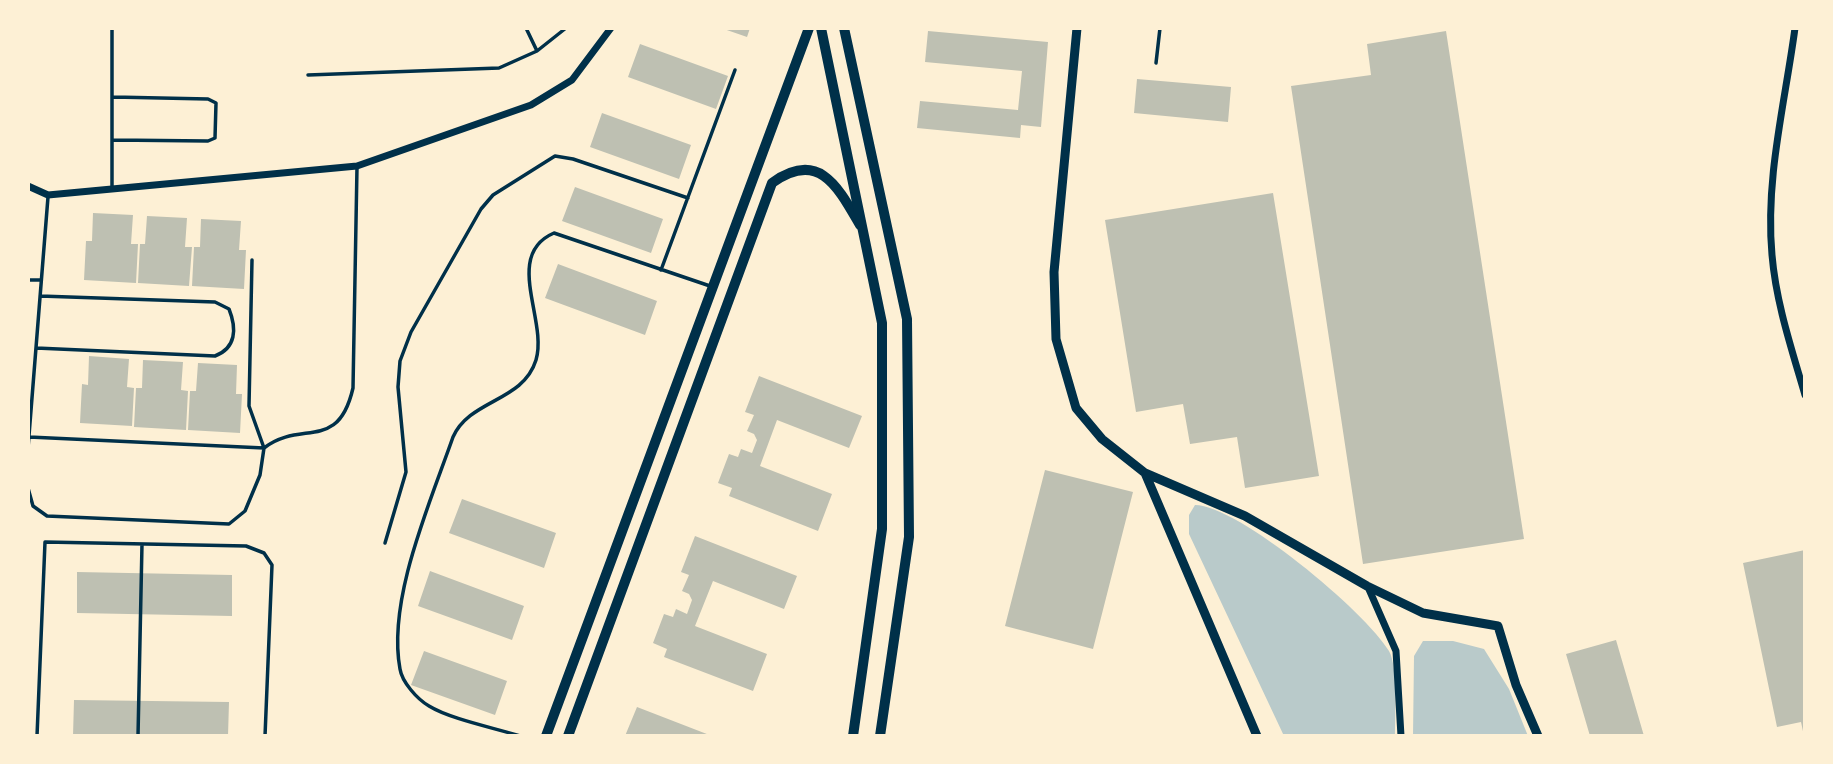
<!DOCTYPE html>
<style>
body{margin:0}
#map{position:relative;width:1833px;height:764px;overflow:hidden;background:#fdf0d5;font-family:Merriweather,serif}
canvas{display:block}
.frame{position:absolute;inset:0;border:30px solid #fdf0d5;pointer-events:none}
</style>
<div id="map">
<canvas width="1833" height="764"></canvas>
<div class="frame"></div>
</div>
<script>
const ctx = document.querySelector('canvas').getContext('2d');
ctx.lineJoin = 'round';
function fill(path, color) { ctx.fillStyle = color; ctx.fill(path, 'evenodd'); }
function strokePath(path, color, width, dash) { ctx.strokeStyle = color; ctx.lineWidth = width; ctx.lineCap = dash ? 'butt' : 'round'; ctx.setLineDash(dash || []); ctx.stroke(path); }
fill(new Path2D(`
 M1195,505c43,0 171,107 194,146 9,16 6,65 6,85h-111l-95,-202v-19z
 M1423,641h30l31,8 25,40 19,47h-115l1,-80z`), '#b9caca');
fill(new Path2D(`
 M721,28h29l-3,9z
 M928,31l120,11 -7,85 -20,-2 -1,13 -103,-10 3,-27 98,9 4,-39 -97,-9z
 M1446,31l78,508 -161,25 -72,-478 80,-11 -4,-31z
 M640,44l88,32 -12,33 -88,-32z
 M1137,79l94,8 -3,35 -94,-9z
 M602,113l89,32 -12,34 -89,-32z
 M575,187l88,32 -12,34 -89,-32z
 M1273,193l46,283 -74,12 -8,-51 -47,7 -7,-40 -47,8 -31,-192z
 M93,213l40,2 -2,29h7l-2,39 -52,-3 2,-39h6z
 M147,216l40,2 -2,29h7l-3,39 -51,-3 2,-39h5z
 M201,219l40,2 -2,29h7l-2,39 -52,-3 2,-39h6z
 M558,264l99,37 -12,34 -100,-37z
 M89,356l40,3 -2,28 7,1 -2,38 -52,-3 2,-39 6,1z
 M143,360l40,2 -2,28 7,1 -2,39 -52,-3 2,-39h6z
 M198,363l39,2 -1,29h6l-2,39 -52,-3 2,-39h6z
 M759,376l103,40 -13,32 -72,-28 -17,46 72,28 -14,37 -89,-35 3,-8 -14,-5 11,-29 9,3 3,-8 11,4 5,-13 -3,-6 -7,-3 7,-16 -9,-3z
 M1045,470l88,22 -40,157 -88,-23z
 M462,499l94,34 -12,35 -95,-35z
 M695,536l102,40 -13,33 -71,-28 -18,45 72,28 -14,37 -89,-34 3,-8 -14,-6 11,-29 9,3 3,-8 11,5 5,-14 -3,-6 -7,-3 7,-16 -8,-3z
 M1805,550v186h-1l-3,-14 -24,5 -34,-164z
 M430,571l94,35 -12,34 -94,-34z
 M77,572l155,3v41l-155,-3z
 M1616,640l28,96h-54l-24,-82z
 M424,651l83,30 -12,34 -84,-30z
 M74,700l155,2 -1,34h-155z
 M637,707l75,29h-87z`), '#bec0b2');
strokePath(new Path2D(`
 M526,28l11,23
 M1156,63l4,-35
 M308,75l191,-7 38,-17 29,-23
 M112,140l96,1 7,-3 1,-35 -8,-4 -95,-2
 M112,189v-161
 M661,270l74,-200
 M28,280h13
 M36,348l179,8c21,-8 22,-27 14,-47l-14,-7 -175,-6
 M29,437l235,11c38,-29 74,5 89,-60l4,-221
 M28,448l20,-251
 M28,488l5,18 14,10 182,8 16,-13 15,-36 4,-27 -15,-42 3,-146
 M385,543l21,-71 -8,-85 2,-26 11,-29 70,-123 12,-14 62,-39 18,3 115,39
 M37,736l8,-194 201,4 18,7 8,12 -7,171
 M138,736l4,-192
 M520,736c-25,-8 -70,-17 -91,-30 -12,-7 -27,-24 -29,-37 -13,-69 30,-166 53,-232 17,-38 70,-35 83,-77 12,-40 -33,-105 18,-127l156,53`), '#003049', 3.5);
strokePath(new Path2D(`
 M1795,28c-10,75 -30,151 -23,227 4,48 20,95 33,140
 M28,186l20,9 309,-29 174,-61 41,-25 39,-52
 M1368,587l28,64 5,85`), '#003049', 7);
strokePath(new Path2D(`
 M1077,28l-23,244 2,67 20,69 26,31 43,34 100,43 122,70 56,27 75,13 18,59 22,51
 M1145,473l112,263`), '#003049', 9);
strokePath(new Path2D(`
 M546,736l263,-708
 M568,736l204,-553c47,-34 66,4 88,42`), '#003049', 10);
strokePath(new Path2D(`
 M821,28l61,295v206l-29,207
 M844,28l63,291 2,218 -29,199`), '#003049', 10);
</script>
